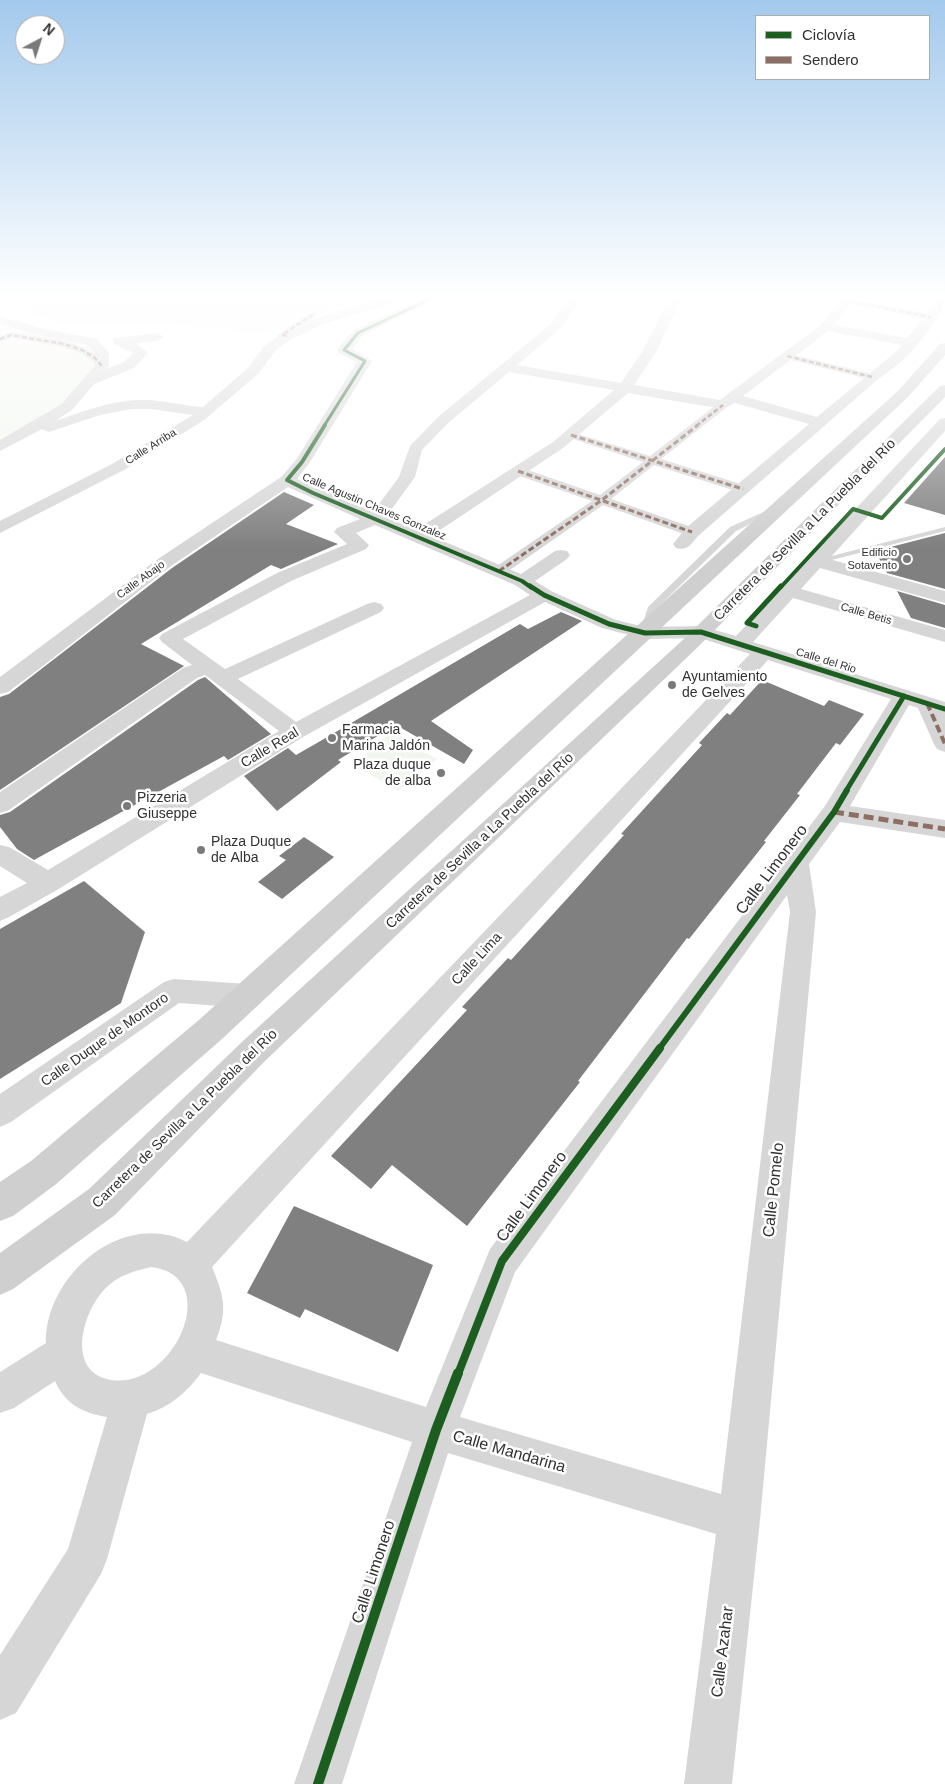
<!DOCTYPE html>
<meta charset="utf-8">
<style>
body{margin:0}
#map{position:relative;width:945px;height:1784px;overflow:hidden;background:#fff;font-family:Arial,sans-serif}
canvas{display:block}
.legend{position:absolute;left:755px;top:15px;width:175px;height:65px;box-sizing:border-box;background:#fff;border:1px solid #adadad;margin:0;padding:6px 9px;list-style:none;font-size:15px;color:#323232}
.legend li{display:flex;align-items:center;gap:10px;height:25px}
.legend b{width:25px;border:1px solid #adadad}
.north{position:absolute;left:15px;top:15px;width:50px;height:50px;box-sizing:border-box;background:#fff;border:1px solid #adadad;border-radius:50%;rotate:40deg;font-size:14px;font-weight:700;line-height:20px;text-align:center;color:#323232}
.north::after{content:'';display:block;margin:auto;width:18px;height:22px;background:#7a7a7a;clip-path:polygon(50% 0,100% 100%,50% 72%,0 100%)}
</style>
<div id="map">
<canvas width="945" height="1784"></canvas>
<ul class="legend">
<li><b style="height:6px;background:#1b5e20"></b>Ciclovía</li>
<li><b style="height:6px;background:#8d6e63"></b>Sendero</li>
</ul>
<div class="north">N</div>
</div>
<script>
const ctx = document.querySelector('canvas').getContext('2d');
ctx.lineJoin = 'round';
function fill(path, color) { ctx.fillStyle = color; ctx.fill(path, 'evenodd'); }
function strokePath(path, color, width, dash) { ctx.strokeStyle = color; ctx.lineWidth = width; ctx.lineCap = dash ? 'butt' : 'round'; ctx.setLineDash(dash || []); ctx.stroke(path); }
function drawText(font, color, halo, rows, align = 'center') {
  ctx.font = font + ' Arial,sans-serif'; ctx.lineWidth = 5; ctx.setLineDash([]); ctx.textBaseline = 'middle'; ctx.strokeStyle = halo; ctx.fillStyle = color; for (const [text, x, y, turn = 0] of rows) {
    ctx.save(); ctx.translate(x, y); ctx.rotate((+turn || 0) * Math.PI / 180); ctx.textAlign = isNaN(turn) ? turn : align; if (halo) ctx.strokeText(text, 0, 0); ctx.fillText(text, 0, 0); ctx.restore();
  }
}
fill(new Path2D(`
 M0,298h371l-111,35 -99,-10h-98l-63,-19z
 M0,325l47,12 38,6 9,8 -2,22 -23,27 -69,42z
 M391,733l46,26 -39,32 -46,-27z`), '#f1f6ee');
fill(new Path2D(`
 M945,457v58l-41,-12z
 M284,492l30,13 -28,19 52,20 -57,25 -10,-4 -130,79 43,22 -184,124v-93l9,-3 31,-24 132,-102z
 M945,533v56l-58,-16 -12,-22z
 M897,591l48,14v23l-34,-10z
 M561,612l21,9 -151,100 42,29 -9,14 -68,-39 -58,35 3,2 -64,49 -33,-35 44,-28 8,7 21,-12 203,-119 8,5z
 M205,677l66,57 -43,26 -4,-4 -190,104 -17,-11 -17,-22v-12l10,-3 188,-132z
 M762,680l62,26 5,-6 35,14 -24,31 -4,-2 -39,51 3,1 -36,46 2,1 -77,97 -2,-1 -109,143 2,1 -113,144 -75,-61 -21,24 -40,-33 136,-146 -5,-3 46,-49 3,2 64,-70 49,-55 -3,-1 81,-89 -3,-2 28,-30 3,2z
 M304,837l30,20 -52,42 -24,-17 28,-22 -7,-4z
 M84,881l61,51 -24,71 -121,76v-150z
 M294,1206l139,59 -35,87 -93,-43 -5,9 -53,-25z`), '#808080');
fill(new Path2D(`
 M768,510l7,2 -39,19 -81,79 -4,19 -2,2h-6l-2,-2 7,-22 82,-80z
 M945,527v4l-129,33 -4,-3z`), '#d6d6d6');
fill(new Path2D(`
 M847,298l84,16 5,3 -5,3 -87,-17v-4z
 M314,311l5,3 -2,2 -27,18 2,2 -2,2h-8l-5,-3z
 M11,332c32,6 75,6 96,34l-1,2h-8l-7,-8 -13,-8 -16,-5 -50,-9 -12,4v-6z
 M787,353l89,22 1,2 -5,3 -89,-22v-4z
 M723,402l5,3 -1,2 -66,52 86,27 2,3 -2,3h-8l-85,-27 -43,34 86,30 2,3 -2,3h-10l-84,-30 -99,69h-10l-2,-3 2,-3 98,-67 -78,-27 -2,-3 2,-3h8l78,27 43,-33 -76,-25 -2,-2 2,-2h8l75,23 69,-53z`), '#d6d6d6');
fill(new Path2D(`
 M383,298h18l-2,3 -75,23 -33,15 -16,12 -17,23 -54,46 -80,50 -124,63v-12l112,-57 81,-49 -42,-6h-20l-31,6 -51,17 -7,-3 -42,22v-11l62,-36 33,-39v-11l-7,-9 -50,-10 -38,-11v-8l40,12 57,11 12,14v13l-3,3 18,-7 9,-9 -19,-9 -1,-3 1,-3 44,-5 6,4 -6,4 -22,2 12,10 -14,15 -40,16 -22,26 -17,11c29,-10 59,-22 90,-21 19,0 38,6 58,7l45,-39 17,-23 18,-12 33,-15z
 M423,298h15l-76,38 -10,13 20,12 -62,101 -13,17 76,33 26,-35 11,-31 28,-29 114,-94 16,-25h12l-19,30 -44,37 104,18 21,-31 28,-54h12l-26,54 -22,33 86,15 102,-76 21,-26h12l-21,27 73,13 19,-22 10,-18h9c0,15 -27,47 -38,58 -8,9 -20,16 -30,24l-179,156c-7,8 -10,15 -22,12l-3,-4 13,-16 123,-104 -74,-21 -12,6 -95,-16 -65,55 -132,88 90,38 34,-23 6,-1 6,1 3,4 -3,4 -32,22 16,10 65,29 29,7 56,-1 35,10 204,-217 5,-1v13l-116,128 116,32v12l-125,-35 -19,21 144,41v12l-152,-44 -40,44 192,60v50l-8,-3 -3,-5 -16,-36 -9,-3 -59,101 95,14v18l-105,-16 -31,42 7,48 -56,608 -28,264h-48l32,-250 -268,-81 -106,331h-48l118,-342 -211,-69c-14,19 -31,34 -54,41l-40,145 -6,15 -85,139 -16,7v-65l68,-106 39,-132c-24,-4 -42,-13 -52,-36l-41,27 -14,5v-41l46,-29c-1,-68 77,-134 141,-101l563,-588 -50,-16 -55,1 -43,-11 -57,-26 -242,135 -246,153 -48,27 -9,4v-24l27,-14 -27,-17v-21l9,2 39,23 231,-139 -74,-56 -8,3 -188,132 -9,3v-21l183,-124 9,-3 -30,-23 -3,-4 3,-4 115,-61 70,-29 -13,-12 3,-4 23,-9 -72,-32 -117,79 -132,103 -31,23 -8,2v-17l158,-118 123,-82 15,-17 61,-98 -18,-9 -2,-3 2,-3 15,-17zM828,331l74,14 -5,6 -80,66 -74,-21zM509,372l105,18 -61,52 -137,88 -30,-13 29,-40 7,-27 26,-27zM375,525l140,60 15,10 -234,127 -58,-43 143,-67 3,-4 -3,-4 -7,-2 -7,2 -142,65 -42,-30 108,-58 75,-32 3,-4 -13,-12zM768,660l123,39 -66,107 -335,443 -64,158 -210,-67c12,-30 8,-44 -4,-73zM787,895l3,17 -69,582 -261,-77 55,-145zM151,1267c74,9 23,123 -40,113 -47,-8 -28,-73 -2,-95 13,-11 26,-14 42,-18z
 M174,979l73,5 10,3 4,9 -4,9 -10,3 -68,-5 -168,119 -11,5v-33l164,-112z`), '#d6d6d6');
fill(new Path2D(`
 M945,343v12l-37,42 -686,642 -167,146 -42,31 -13,5v-39l31,-21 169,-142 698,-628 42,-47z
 M945,385v12l-245,248 -435,416 -150,154 -102,74 -13,6v-42l89,-64 154,-148 443,-404 254,-251z`), '#cfcfcf');
strokePath(new Path2D(`
 M847,301l84,16
 M287,336l-5,-1 32,-21
 M0,339l11,-4 53,9 18,6 13,8 7,8
 M787,356l85,21
 M696,426l27,-21`), '#8d6e63', 2.5, [5, 2.5]);
strokePath(new Path2D(`
 M571,435l172,54
 M518,471l174,61
 M499,571l103,-71 96,-75`), '#8d6e63', 3, [6, 3]);
strokePath(new Path2D(`
 M927,703l18,41`), '#8d6e63', 4, [8, 4]);
strokePath(new Path2D(`
 M834,812l111,17`), '#8d6e63', 5, [10, 5]);
strokePath(new Path2D(`
 M324,426l41,-65 -21,-11 14,-17 74,-35`), '#1b5e20', 3);
strokePath(new Path2D(`
 M325,425l-23,37 -15,18 26,13 209,88 10,7
 M780,588l73,-79 29,9 63,-69`), '#1b5e20', 4);
strokePath(new Path2D(`
 M530,586l14,9 65,29 36,9 56,-1 244,77
 M756,626l-9,-3 34,-37
 M846,791l58,-95`), '#1b5e20', 5);
strokePath(new Path2D(`
 M659,1049l175,-237 13,-22`), '#1b5e20', 6);
strokePath(new Path2D(`
 M458,1374l44,-113 158,-213`), '#1b5e20', 8);
strokePath(new Path2D(`
 M318,1784l118,-354 22,-57`), '#1b5e20', 10);
const sky = ctx.createLinearGradient(0, 0, 0, 548);
sky.addColorStop(0, '#a3c9ec');
sky.addColorStop(0.54, '#fff');
sky.addColorStop(1, '#ffffff00');
ctx.fillStyle = sky;
ctx.fillRect(0, 0, 945, 548);
for (const [x, y, r, color] of [
 [907,559,5,"#7a7a7a"],
 [672,685,5,"#7a7a7a"],
 [332,738,5,"#7a7a7a"],
 [441,773,5,"#7a7a7a"],
 [127,806,5,"#7a7a7a"],
 [201,850,5,"#7a7a7a"]
]) { const dot = new Path2D(); dot.arc(x, y, r, 0, 2 * Math.PI); ctx.fillStyle = color; ctx.fill(dot); strokePath(dot, '#fff', 2); }
drawText('11px', '#323232', '#fff', [
 ["Calle Arriba",151,447,-32],
 ["Calle Agustin Chaves Gonzalez",374,507,23],
 ["Calle Abajo",141,580,-36],
 ["Calle Betis",866,614,16],
 ["Calle del Rio",826,661,17]
]);
drawText('11px', '#323232', '#fff', [
 ["Edificio",897,553],
 ["Sotavento",897,566]
], 'right');
drawText('14px', '#323232', '#fff', [
 ["Carretera de Sevilla a La Puebla del Río",805,530,-45],
 ["Calle Real",270,748,-31],
 ["Carretera de Sevilla a La Puebla del Río",480,841,-43],
 ["Calle Lima",477,959,-47],
 ["Calle Duque de Montoro",105,1040,-35],
 ["Carretera de Sevilla a La Puebla del Río",185,1119,-44]
]);
drawText('14px', '#323232', '#fff', [
 ["Ayuntamiento",682,677],
 ["de Gelves",682,693],
 ["Farmacia",342,730],
 ["Marina Jaldón",342,746],
 ["Plaza duque",431,765,"right"],
 ["de alba",431,781,"right"],
 ["Pizzeria",137,798],
 ["Giuseppe",137,814],
 ["Plaza Duque",211,842],
 ["de Alba",211,858]
], 'left');
drawText('16px', '#323232', '#fff', [
 ["Calle Limonero",772,870,-53],
 ["Calle Pomelo",774,1190,-84],
 ["Calle Limonero",532,1197,-54],
 ["Calle Mandarina",509,1452,16],
 ["Calle Limonero",374,1572,-72],
 ["Calle Azahar",723,1652,-83]
]);
</script>
